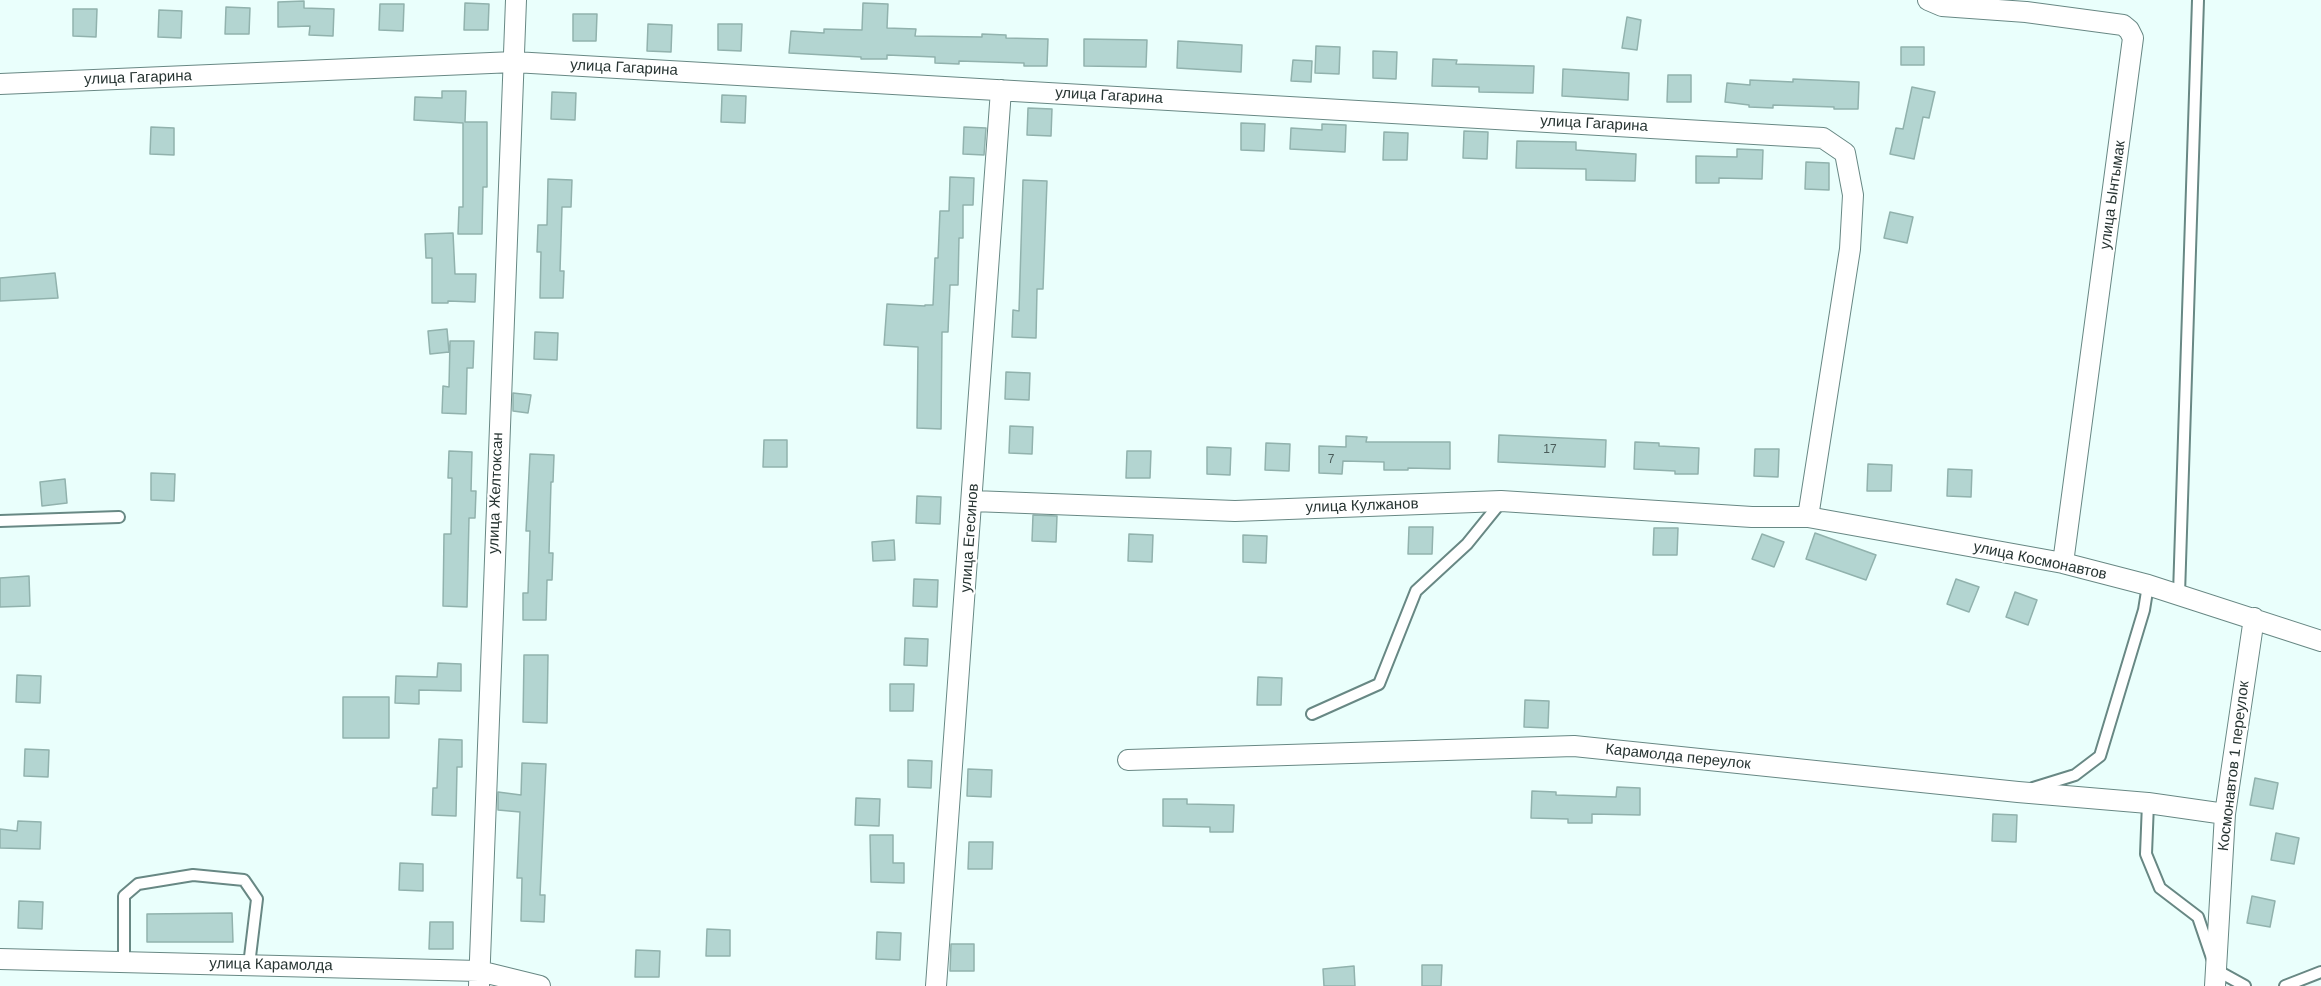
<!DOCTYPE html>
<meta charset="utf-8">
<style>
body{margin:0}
canvas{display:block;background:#eafffc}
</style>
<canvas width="2321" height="986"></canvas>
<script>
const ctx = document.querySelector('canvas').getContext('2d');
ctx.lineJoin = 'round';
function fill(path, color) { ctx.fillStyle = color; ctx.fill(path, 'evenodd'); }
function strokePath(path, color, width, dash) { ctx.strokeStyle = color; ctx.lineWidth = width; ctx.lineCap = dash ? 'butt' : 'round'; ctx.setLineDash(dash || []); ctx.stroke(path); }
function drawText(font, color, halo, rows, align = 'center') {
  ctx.font = font + ' Helvetica,sans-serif'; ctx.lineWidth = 4.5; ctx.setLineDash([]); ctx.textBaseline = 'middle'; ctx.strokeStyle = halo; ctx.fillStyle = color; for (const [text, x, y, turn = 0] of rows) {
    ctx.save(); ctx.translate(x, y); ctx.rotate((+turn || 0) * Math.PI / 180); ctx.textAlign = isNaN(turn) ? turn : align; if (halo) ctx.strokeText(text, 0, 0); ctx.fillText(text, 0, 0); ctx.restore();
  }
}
const building = new Path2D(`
 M304,1v7l30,1 -1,27 -24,-1 1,-9 -32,1v-25z
 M465,3l24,1 -1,26h-24z
 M863,3l25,1 -1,24 29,1 -1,7 67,1v-3l24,1v3l42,1 -1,27h-23v-3l-65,-2v3l-24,-1v-6l-48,-2v4h-26v-2l-72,-4 2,-22 33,2v-4l38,1z
 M380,4h24l-1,27 -24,-1z
 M226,7l24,1 -1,26h-24z
 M73,9h24l-1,28 -23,-1z
 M159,10l23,1 -1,27 -23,-1z
 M573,14h24l-1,27h-23z
 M1627,17l14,3 -4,30 -15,-2z
 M648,24l24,1 -1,27 -24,-1z
 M718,24h24l-1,27 -23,-1z
 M1084,39l63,1 -1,27 -62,-1z
 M1178,41l64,4 -1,27 -64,-4z
 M1316,46l24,1 -1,27 -24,-1z
 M1901,47h23v18h-23z
 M1373,51l24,1 -1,27 -23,-1z
 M1433,59l24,1 -1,4 78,2 -1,27 -54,-1v-5l-47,-1z
 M1293,60l19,1 -1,21 -20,-1z
 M1563,69l66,4 -1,27 -66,-4z
 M1668,75h23v27h-24z
 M1793,79l66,3 -1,27h-24v-2l-61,-2v3l-24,-1v-2l-24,-3 2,-19 23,2v-5l43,2z
 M1912,87l23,5 -6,26 -6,-1 -9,42 -24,-5 6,-26 7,1z
 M442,91h24l-1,31h22v65h-4l-1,47h-24l1,-27h4v-84l-49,-3 1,-23 27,1z
 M552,92l24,1 -1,27 -24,-1z
 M722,95l24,1 -1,27 -24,-1z
 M1028,108l24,1 -1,27 -24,-1z
 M1241,123l24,1 -1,27 -23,-1z
 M1322,124l24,1 -1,27 -55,-3 1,-21 31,2z
 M151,127l23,1v27l-24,-1z
 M964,127l22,1 -2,27 -21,-1z
 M1464,131l24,1 -1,27 -24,-1z
 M1384,132l24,1 -1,27h-24z
 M1517,141l59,1v8l60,4 -1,27 -49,-1v-11l-70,-1z
 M1737,149l26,1 -1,29 -43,-1v5h-23v-27l41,1z
 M1806,162l23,1v27l-24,-1z
 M950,177l24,1 -1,27h-10v33h-4l-1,47h-8l-2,47h-6l-1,97 -24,-1 1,-81 -34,-2 3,-41 38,2v-1h8l2,-47h3l2,-47h9z
 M548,179l24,1 -1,27h-9l-2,64h4l-1,27h-23l1,-46h-4l1,-27h9z
 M1023,180l24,1 -4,108h-6l-1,49 -24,-1 1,-27 6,1z
 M1890,212l23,5 -6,26 -23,-5z
 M453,233l2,41h21l-1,28 -27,-1v2h-16v-45h-6l-1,-24z
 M55,273l3,25 -58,3v-23z
 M447,329l2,23 -19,2 -2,-23z
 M535,332l23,1 -1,27 -23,-1z
 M450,341h24l-1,27h-6l-1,46 -24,-1 1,-27 6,1z
 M1006,372l24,1 -1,27 -24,-1z
 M513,393l18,2 -3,18 -15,-2z
 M1010,426l23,1 -1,27 -23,-1z
 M1499,435l107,5 -1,27 -107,-5z
 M1346,436l21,1 -1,5h84v27l-42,-1v2h-24v-8l-41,-1 -1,13 -23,-1v-27l27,1z
 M764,440h23v27h-24z
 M1635,442l24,1v3l40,2 -1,26h-23v-3l-41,-2z
 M1266,443l24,1 -1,27 -24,-1z
 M1207,447l24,1 -1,27 -23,-1z
 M1755,449h24l-1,28 -24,-1z
 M449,451l23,1 -1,39h5l-1,27h-6l-2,89 -24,-1 1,-72h7l1,-56h-4z
 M1127,451h24l-1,27h-24z
 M530,454l24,1 -1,27h-2l-2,71h4l-1,27h-5l-1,40h-23v-27h5l2,-62h-4z
 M1868,464l24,1 -1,26h-24z
 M1948,469l24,1 -1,27 -24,-1z
 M151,473l24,1 -1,27 -23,-1z
 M65,479l2,24 -25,3 -2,-24z
 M917,496l24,1 -1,27 -24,-1z
 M1033,515l24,1 -1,26 -24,-1z
 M1409,527h24l-1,27h-24z
 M1654,528h24l-1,27h-24z
 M1815,533l61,22 -10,25 -60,-21z
 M1129,534l24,1 -1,27 -24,-1z
 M1762,534l22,8 -10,25 -22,-8z
 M1243,535l24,1 -1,27 -23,-1z
 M894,540l1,20 -22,1 -1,-19z
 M29,576l1,30 -30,1v-29z
 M914,579l24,1 -1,27 -24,-1z
 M1956,579l23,8 -10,25 -22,-8z
 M2015,592l22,8 -9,25 -22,-8z
 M905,638l23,1 -1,27 -23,-1z
 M524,655h24l-1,68 -24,-1z
 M438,663l23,1v27l-42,-1v14l-24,-1 1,-27 41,1z
 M17,675l24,1 -1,27 -24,-1z
 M1258,677l24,1 -1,27h-24z
 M890,684h24l-1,27h-23z
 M343,697h46v41h-46z
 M1525,700l24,1 -1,27 -24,-1z
 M439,739l23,1v27h-5l-1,49 -24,-1 1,-27h4z
 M25,749l24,1 -1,27 -24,-1z
 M908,760l24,1 -1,27 -23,-1z
 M522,763l24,1 -6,131h5l-1,27 -23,-1 1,-43h-5l3,-66 -22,-2v-18l23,3z
 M968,769l24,1 -1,27 -24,-1z
 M2255,778l23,5 -5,26 -23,-4z
 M1617,787l23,1v27l-48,-1v9h-24v-4l-37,-1 1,-27 24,1v3l60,2z
 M856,798l24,1 -1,27 -24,-1z
 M1163,799h24v5l47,1 -1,27h-23v-5l-47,-1z
 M1993,814l24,1 -1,27 -24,-1z
 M18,821l23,1 -1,27 -40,-1v-19l17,2z
 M2276,833l23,5 -5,26 -23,-4z
 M870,835h23v28h11v20l-33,-1z
 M969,842h24l-1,27h-24z
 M400,863l23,1v27l-24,-1z
 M2252,896l23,5 -5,26 -23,-4z
 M19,901l24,1 -1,27 -24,-1z
 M232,913l1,29h-86v-28z
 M430,922h23v27h-24z
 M707,929l23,1v26h-24z
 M877,932l24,1 -1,27 -24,-1z
 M951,944h23v27h-24z
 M636,950l24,1 -1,26h-24z
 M1422,965h20l-1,21h-19z
 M1354,966l1,20h-31l-1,-17z`);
fill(building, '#b3d5d1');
strokePath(building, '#91b2ad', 1.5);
const service = new Path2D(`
 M0,521l119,-4
 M2179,594l19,-594
 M1312,714l67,-30 37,-93 51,-47 34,-42
 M2033,788l42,-13 25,-19 44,-146 4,-25
 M2148,803l-2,51 14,34 38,29 18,53 29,16
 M124,962v-66l14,-12 55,-9 51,5 13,19 -8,66
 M2285,986l36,-14`);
const minor = new Path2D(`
 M1928,0l14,6 84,6 97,13 6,5 4,8 -70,525
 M0,84l514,-22 1309,76 22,15 8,42 -3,54 -42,268
 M973,501l262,10 266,-10 251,16h56l255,46 85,22 173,56
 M1128,760l446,-14 444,46 130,11 77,11
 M0,959l479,12 61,15
 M479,986l37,-986
 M936,986l65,-896
 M2215,986l10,-172 29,-196`);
strokePath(service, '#688884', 14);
strokePath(minor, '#688884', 22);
strokePath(service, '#fff', 10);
strokePath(minor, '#fff', 20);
drawText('12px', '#4a5c5a', null, [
 ["17",1550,450],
 ["7",1331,460]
]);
drawText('15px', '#273432', '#fff', [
 ["улица Гагарина",624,68,3],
 ["улица Гагарина",138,78,-2],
 ["улица Гагарина",1109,96,3],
 ["улица Гагарина",1594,124,3],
 ["улица Ынтымак",2113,195,-82],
 ["улица Желтоксан",496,493,-88],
 ["улица Кулжанов",1362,506,-2],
 ["улица Егесинов",970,538,-86],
 ["улица Космонавтов",2040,561,12],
 ["Карамолда переулок",1678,757,6],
 ["Космонавтов 1 переулок",2234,766,-83],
 ["улица Карамолда",271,965,1]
]);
</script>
